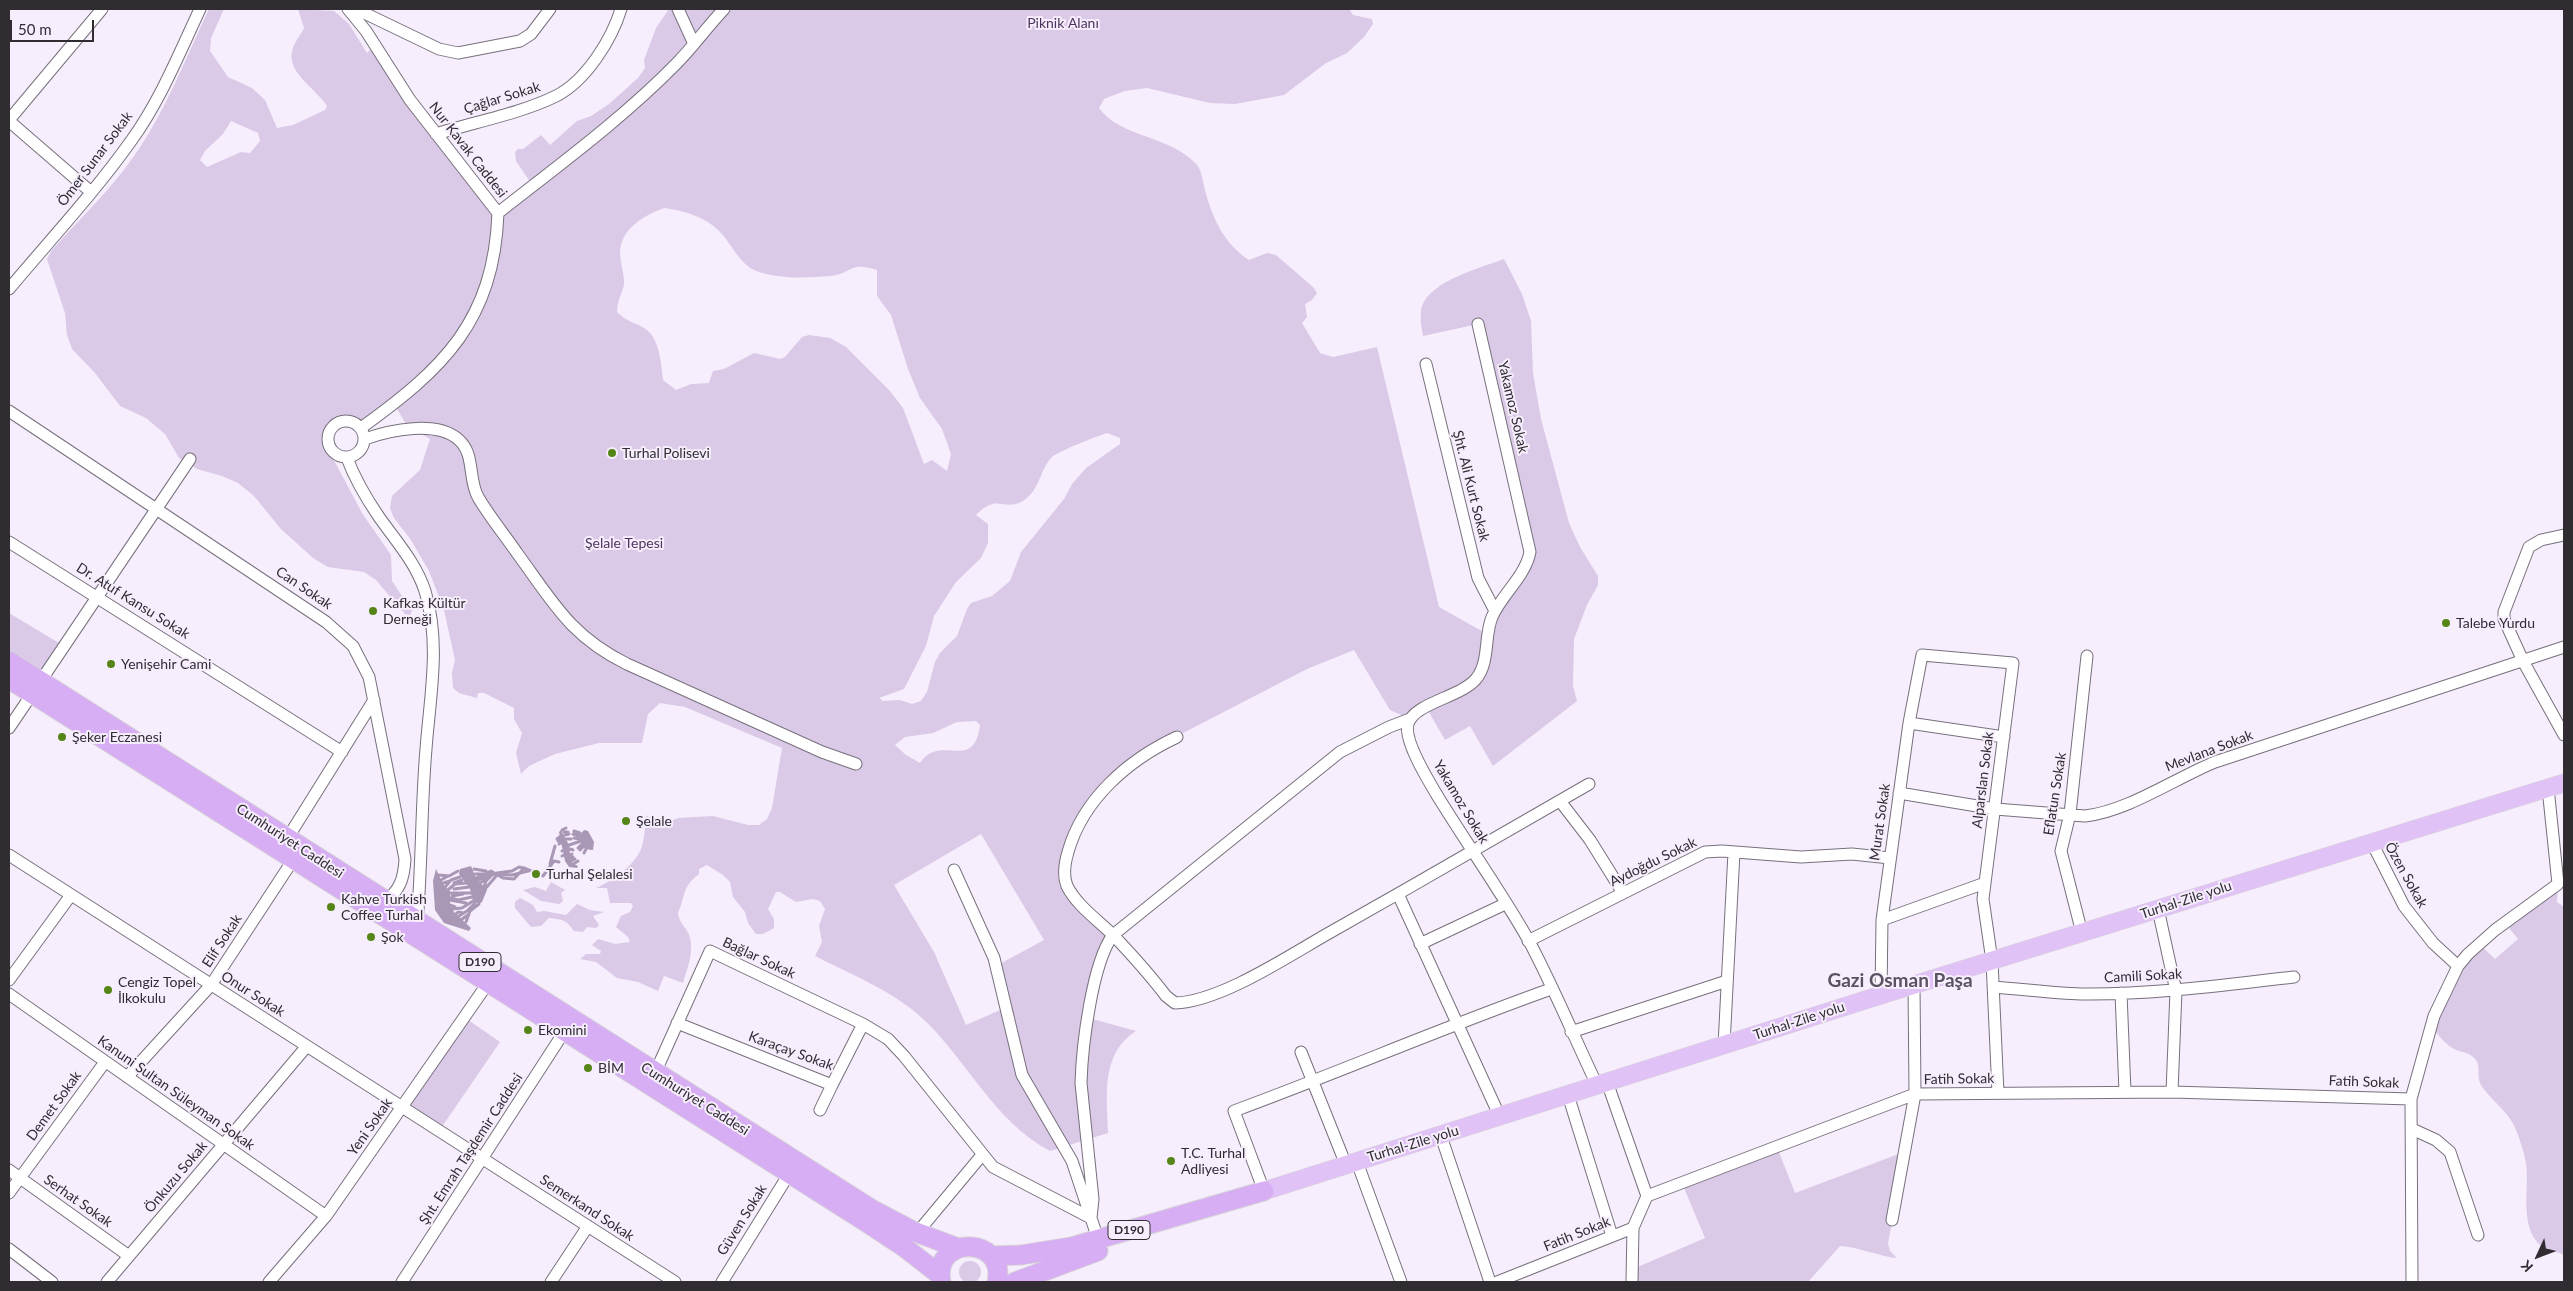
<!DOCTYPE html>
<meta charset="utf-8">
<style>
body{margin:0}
#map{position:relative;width:2573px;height:1291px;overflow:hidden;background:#f6eefc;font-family:Lato,sans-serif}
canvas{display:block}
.frame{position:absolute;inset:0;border:10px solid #302c32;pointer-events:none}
.north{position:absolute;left:2513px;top:1231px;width:50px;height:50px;-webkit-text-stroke:4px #f6eefc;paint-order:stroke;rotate:227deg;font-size:14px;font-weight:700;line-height:20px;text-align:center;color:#302c32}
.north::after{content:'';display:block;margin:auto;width:18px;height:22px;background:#302c32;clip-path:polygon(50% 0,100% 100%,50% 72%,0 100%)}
.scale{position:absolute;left:10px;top:20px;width:84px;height:22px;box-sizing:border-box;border:2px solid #302c32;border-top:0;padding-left:6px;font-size:15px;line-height:18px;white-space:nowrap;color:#302c32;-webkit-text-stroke:4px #f6eefc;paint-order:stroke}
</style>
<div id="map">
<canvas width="2573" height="1291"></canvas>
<div class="frame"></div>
<div class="north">K</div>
<div class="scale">50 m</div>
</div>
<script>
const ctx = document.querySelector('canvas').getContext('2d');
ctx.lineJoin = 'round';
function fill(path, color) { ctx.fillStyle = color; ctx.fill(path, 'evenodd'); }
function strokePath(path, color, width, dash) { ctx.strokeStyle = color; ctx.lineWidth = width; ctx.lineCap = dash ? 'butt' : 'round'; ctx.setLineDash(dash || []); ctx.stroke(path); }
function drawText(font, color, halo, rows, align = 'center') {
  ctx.font = font + ' Lato,sans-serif'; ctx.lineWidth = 4; ctx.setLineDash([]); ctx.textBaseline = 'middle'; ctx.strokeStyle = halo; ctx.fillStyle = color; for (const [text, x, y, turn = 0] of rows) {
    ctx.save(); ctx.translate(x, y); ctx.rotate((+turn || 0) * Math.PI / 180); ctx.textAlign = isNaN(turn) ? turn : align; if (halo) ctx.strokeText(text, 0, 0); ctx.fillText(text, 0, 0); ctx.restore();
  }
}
fill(new Path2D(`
 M209,9h15l-13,29 -1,13 18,26 24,11 13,12 12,28 16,-3 32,-15 2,-4c-10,-17 -43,-34 -34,-58 2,-7 8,-13 11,-20l-6,-19 36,2 15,13 18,29 8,-8 123,168 35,-27 -17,-25 -1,-9 3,-3h5l18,-14 9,10 27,-24 14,-5 18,-12 29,-26 7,-10 -1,-8 12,-32 13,-19h680l4,6 19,4 1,5 -9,13 -17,16 -21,10 -42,32 -49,9 -25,-1 -63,-15 -22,3 -21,8 -5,9c21,30 72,27 98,57 5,6 6,18 8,25 7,28 20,55 44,70l18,-7 9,2 38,33 3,5 -5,7 -7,4 2,13 -5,6 18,30 13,4 44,-10 62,260 48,27 42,-74 -51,-236 -55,12c-1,-7 -3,-16 -2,-24 2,-29 59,-44 83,-53l18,35 9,27 2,52 8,46 28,104 11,24 18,29v9l-11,20 -13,34 -1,47 4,15 -84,65 -23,-40 -25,14 -19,-33 -16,12 -20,-9 -36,-60 -47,19 -153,79 -73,71 -15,65 47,51 -24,83 47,13c-36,23 -29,65 -28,102l-58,18c-57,-30 -83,-92 -129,-134 -30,-27 -71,-43 -106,-61l7,-14 -3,-16 6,-17 -5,-8 -7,-2 -17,3 -16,-10h-4l-8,17 6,10v9l-11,6h-7l-8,-11 -3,-11 -12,-15 -3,-15 -7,-7 -16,-10 -8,4v5c-17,13 -13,20 -21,39 1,11 10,15 12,25 4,14 -3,31 -7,45l-19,-7 -6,15 -20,-9 -21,-4 -21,-16 -16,-3 6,-5h14l1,-3 -9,-6 6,-6 17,5 15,-2 -2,-5 -12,-10 5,-11 9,-4 3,-6 -2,-3h-21l-3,-15h-11c17,-7 44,-26 47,-46 2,-8 2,-18 3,-27l10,9 5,1 17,-7 35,-2 35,9h11l8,-6 5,-11 10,-60 -97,-41 -25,-4 -12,11 -6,29h-43l-44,11 -26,12 -8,8 -5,-21 6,-20 -8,-14v-11l-30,-15h-6l-1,5 -18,-5 -6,-5 -1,-15 3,-13 -11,-50 -15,-39 -18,-31 -17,-22 -4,-10 2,-12 28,-26 10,-31 -7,-4 -11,-1 -18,-30 -33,24 -10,-6h-11l-9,7 -4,18 35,66 29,42 1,26 20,30 -2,4 -5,-1 -29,-34 -12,-8 -36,-5 -15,-9 -32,-29 -27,-33 -16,-13 -16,-7 -25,-7 -18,-11 -14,-24 -19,-16 -26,-12 -25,-33 -23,-24 -5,-14 -2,-22 -18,-54 4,-8c24,-27 50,-52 72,-80 38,-48 60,-107 86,-162zM231,121l27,12 2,8 -10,12 -9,-1 -34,15 -7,-7 5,-9 18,-17zM664,208c21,3 43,9 58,26 11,13 19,32 37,38 22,7 48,6 71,4 24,-3 19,-15 47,-6v26l14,19 17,54 12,29 22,31 9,25 -4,17 -15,-11 -8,4 -21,-56 -13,-17 -44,-44 -16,-9 -21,-3 -7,2 -17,20 -5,2 -26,-6 -30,16 -11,2 -4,12 -18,1 -15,6 -13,-10c-2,-15 -3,-43 -19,-52 -12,-7 -15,-5 -27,-16 0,-13 7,-21 7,-29 0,-11 -4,-21 -4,-31 1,-24 25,-37 44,-44zM1107,433l13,5v6l-34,24 -14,16 -8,15 -43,53 -11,29 -18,15 -21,7 -4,6 -10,27 -17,17 -5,9 -8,30 -6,9 -9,3 -12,-4 -17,1 -4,-3 25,-9 22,-43 8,-30 22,-34 25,-24 7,-15v-19l-12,-9c21,-22 27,-4 45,-13 18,-9 18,-30 30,-44 5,-6 46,-22 56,-25zM976,721l4,4c-6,49 -40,7 -60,38l-14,-8 -11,-10 10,-8 28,-4 24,-11zM981,834l63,106 -48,26 11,41 -41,18 -32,-73 -40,-67z
 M9,613l55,33 -19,29 -36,-24z
 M551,882l14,8 -4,3 2,8 -4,3 -18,-3 -18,-11 12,-3 11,4z
 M2558,884l-1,18 7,5v348c-5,-3 -13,-4 -18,-6 -29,-16 -16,-60 -20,-86 -2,-11 -6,-23 -10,-33 -7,-19 -25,-29 -35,-45 -5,-8 0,-19 -5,-25 -5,-7 -13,-8 -20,-10 -11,-5 -18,-16 -25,-24l14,-37 34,-45 16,15 23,-20 -13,-16z
 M520,898l13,7 4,7 7,-1 22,4 11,-11 13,6 14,2 -11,4 6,9 -3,3 -9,-1 -4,5 -9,-1c-9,-12 -10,-11 -25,-13l-8,8 -10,1 -16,-19v-6z
 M464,1017l36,25 -61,89 -37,-24z
 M1777,1147l18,46 109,-41 -16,92 2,7 7,7c-20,-2 -38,-11 -57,-12l-32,36h-176l1,-13 72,-31 -23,-55z
 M959 1272a11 11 0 1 1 22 0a11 11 0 1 1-22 0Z`), '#dac9e7');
fill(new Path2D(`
 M561,830l8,15 2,17 7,4 -1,2 -8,-1 -4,-6 -6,-29z
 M584,830l4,1 6,11 -1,8c-10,0 -13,-5 -14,-14z
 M471,866l5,12 11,12 -5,12 -3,2 -6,-3 -3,-12 -11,-15 1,-5z
 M436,869l7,15 7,7v14l4,7 17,16 -2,3 -25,-8 -9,-13 -2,-29z`), '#a997b6');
strokePath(new Path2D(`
 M562,830l4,-2
 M574,831l6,2
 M564,832h4
 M573,834l6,2
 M565,835l4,-1
 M574,838l5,1
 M557,839l4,-3
 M566,839h5
 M558,841l3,-1
 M559,844l2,-1
 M569,845l12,-4
 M578,848l3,-3
 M570,849l3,1
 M580,850l3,-3
 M562,851l2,-1
 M584,853l2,-4
 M570,855l2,-1
 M562,856l2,-1
 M570,858l3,-1
 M571,861l4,-2
 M550,864l5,-18
 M573,864l5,-3
 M474,869l12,2
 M497,873l15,-2 7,-4 5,1
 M475,874h19
 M439,875l10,1 9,-5
 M476,878l15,-7 12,7 11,1 10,-11 19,8 11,-15 5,1
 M441,880l7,-4
 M478,880l12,-5
 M443,883l7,-2
 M454,883l8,-3
 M480,883l7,-4
 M446,886l5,-6 9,-3
 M484,887l2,-6 7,-7 19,1 16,-4
 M449,889l6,-5 11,-1
 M454,889l15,-2
 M485,889l12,-14
 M451,893h20
 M452,896l11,-2
 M451,898l7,2 14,-3
 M450,900l16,3
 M450,905l5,2
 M451,909l11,-1 11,-7
 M467,911l8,-8
 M455,915l3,-3 6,1
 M459,916l8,-5
 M461,920l8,-6
 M466,922l4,-11 9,-7`), '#a997b6', 3);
const minor = new Path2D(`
 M348,9l18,22 44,69 88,113c-4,108 -55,156 -137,215
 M356,9l83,40 19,4 62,-12 11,-7 19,-25
 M678,9l16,35
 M9,120l93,-111
 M9,121l82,71
 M436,134c38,-12 86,-21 120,-38 30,-15 56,-57 65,-87
 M498,213c61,-48 124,-94 178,-149 17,-17 31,-37 48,-55
 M9,289c41,-49 85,-96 122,-148 29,-40 48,-87 69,-132
 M1478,324l52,228c-5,25 -28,42 -38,65 -8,19 -2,45 -16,62 -15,18 -62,24 -68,45 -5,17 23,61 32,76 29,47 62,93 89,141 25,47 45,96 68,144
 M1426,364l52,214 17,33
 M9,411l317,211 27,24 16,31 36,182c-1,19 -5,32 -21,43
 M328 439a18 18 0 1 1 36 0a18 18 0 1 1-36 0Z
 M365,439c25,-9 72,-19 94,1 16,14 9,39 19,57 11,19 26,37 39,56 36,49 53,83 110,111l195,88 34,12
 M347,458c8,21 19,40 32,59 17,24 37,46 46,74 16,53 5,104 1,158 -5,58 -4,116 -9,174
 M2564,535l-23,5 -12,7 -25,65v7l19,42 41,74
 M9,542l333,210
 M40,682l150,-223
 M1909,723l95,14
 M9,728l23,-34
 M1177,737c-49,23 -94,62 -109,115 -3,10 -5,24 -1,34 10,20 31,34 47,50 18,19 36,39 52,60l9,7c45,-1 115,-48 154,-70 87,-49 173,-99 260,-149
 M1899,793l96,16 90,7c43,-5 89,-37 130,-54l349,-115
 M1560,801l30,39 33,53
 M287,839l87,-139
 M2371,841l33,65 29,37 25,23
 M9,855l666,427
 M954,870l40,88 28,117 50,86 26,78
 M1985,883l-2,16 9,62 6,132
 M1398,894l102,223
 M2158,909l18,82 -4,101
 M2082,933l-21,-82 9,-37 17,-158
 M1528,941l177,-89 17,-1 79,6 51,-3 38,4
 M1420,944l85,-40
 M9,980l62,-85
 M1993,987c29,2 59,6 88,7 71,1 142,-9 213,-17
 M2121,993l4,99
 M9,994l317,222
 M1881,995l1,-75 27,-197 13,-68 91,8 -28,220 -103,37
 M677,1023l155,62 31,-61
 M1571,1032l156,-51
 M1724,1045l10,-193
 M1301,1052l45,113
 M655,1073l55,-122 153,73 25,15 16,17 89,111 98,51 2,-19 -12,-116c1,-36 11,-120 32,-148l227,-183 49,-25 21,-8
 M127,1077l84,-92 82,-125
 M1607,1082l40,114
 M1568,1095l44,141
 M820,1110l12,-25
 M2412,1129l24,11 14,12 28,83
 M1441,1136l49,146
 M1357,1162l44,120
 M9,1170l120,86
 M1264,1191l-30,-80c106,-39 210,-84 317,-122
 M9,1193l96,-131
 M1892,1220l23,-126 -1,-109
 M917,1233l65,-78
 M9,1249l43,33
 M107,1282l200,-236
 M269,1282l57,-66 162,-233
 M402,1282l162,-250
 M551,1282l37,-56
 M722,1282l67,-108
 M1497,1282l136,-54 14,-32 268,-102 257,-2 239,7
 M1632,1282l1,-54
 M2412,1282l-1,-183 23,-83 24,-50 10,-12 27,-24 63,-46 -10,-96`);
const primary = new Path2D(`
 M1264,1191l617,-196 683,-212`);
const trunk = new Path2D(`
 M9,661l864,549 40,21 45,17
 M9,679l857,543 38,25 36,28
 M991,1256l30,-1 50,-8 193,-56
 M941,1282c-9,-48 66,-46 56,0
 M1015,1282l83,-31`);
strokePath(minor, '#77707c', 13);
strokePath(primary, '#d6d5d6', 19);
strokePath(trunk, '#d6d5d6', 21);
strokePath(minor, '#fff', 11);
strokePath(primary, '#e1c2f6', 18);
strokePath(trunk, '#d7aef3', 19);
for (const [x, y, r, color] of [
 [612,453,5,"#568517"],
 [373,611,5,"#568517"],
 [2446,623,5,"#568517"],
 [111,664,5,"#568517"],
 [62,737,5,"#568517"],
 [626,821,5,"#568517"],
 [536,874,5,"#568517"],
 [331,907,5,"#568517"],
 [371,937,5,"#568517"],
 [108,990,5,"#568517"],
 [528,1030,5,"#568517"],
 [588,1068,5,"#568517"],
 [1171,1161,5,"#568517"]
]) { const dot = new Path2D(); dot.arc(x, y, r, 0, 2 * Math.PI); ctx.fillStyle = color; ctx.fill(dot); strokePath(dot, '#f6eefc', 2); }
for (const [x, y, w] of [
 [480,962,42],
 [1129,1230,42]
]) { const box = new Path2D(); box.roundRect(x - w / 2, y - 9.5, w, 19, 4); ctx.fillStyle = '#f6eefc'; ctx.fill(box); strokePath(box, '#302c32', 1); }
drawText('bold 12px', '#302c32', null, [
 ["D190",480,962],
 ["D190",1129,1230]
]);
drawText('14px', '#4d335d', '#f6eefc', [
 ["Piknik Alanı",1063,23],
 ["Şelale Tepesi",624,543]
]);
drawText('14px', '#302c32', '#f6eefc', [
 ["Çağlar Sokak",502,98,-17],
 ["Nur Kavak Caddesi",468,150,52],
 ["Ömer Sunar Sokak",95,159,-53],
 ["Yakamoz Sokak",1513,407,77],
 ["Şht. Ali Kurt Sokak",1471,486,76],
 ["Can Sokak",304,588,34],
 ["Dr. Atuf Kansu Sokak",133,601,32],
 ["Mevlana Sokak",2209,751,-21],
 ["Alparslan Sokak",1983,780,-83],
 ["Eflatun Sokak",2055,794,-81],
 ["Yakamoz Sokak",1461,802,59],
 ["Murat Sokak",1880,822,-82],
 ["Cumhuriyet Caddesi",290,841,33],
 ["Aydoğdu Sokak",1653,862,-26],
 ["Özen Sokak",2406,875,61],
 ["Turhal-Zile yolu",2186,900,-18],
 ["Elif Sokak",222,941,-57],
 ["Bağlar Sokak",759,958,25],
 ["Camili Sokak",2143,976,-3],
 ["Onur Sokak",253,994,32],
 ["Turhal-Zile yolu",1799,1021,-18],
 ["Karaçay Sokak",791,1051,20],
 ["Fatih Sokak",1959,1079,-1],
 ["Fatih Sokak",2364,1082,2],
 ["Kanuni Sultan Süleyman Sokak",176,1093,35],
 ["Cumhuriyet Caddesi",695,1099,32],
 ["Demet Sokak",54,1106,-54],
 ["Yeni Sokak",370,1127,-55],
 ["Turhal-Zile yolu",1413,1144,-17],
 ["Şht. Emrah Taşdemir Caddesi",471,1149,-57],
 ["Önkuzu Sokak",176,1177,-50],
 ["Serhat Sokak",78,1201,35],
 ["Semerkand Sokak",587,1208,33],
 ["Güven Sokak",742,1220,-58],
 ["Fatih Sokak",1577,1234,-22]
]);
drawText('14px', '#302c32', '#f6eefc', [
 ["Turhal Polisevi",622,453],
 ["Kafkas Kültür",383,603],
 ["Derneği",383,619],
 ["Talebe Yurdu",2456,623],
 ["Yenişehir Cami",121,664],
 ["Şeker Eczanesi",72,737],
 ["Şelale",636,821],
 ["Turhal Şelalesi",546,874],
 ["Kahve Turkish",341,899],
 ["Coffee Turhal",341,915],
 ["Şok",381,937],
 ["Cengiz Topel",118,982],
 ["İlkokulu",118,998],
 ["Ekomini",538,1030],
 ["BİM",598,1068],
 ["T.C. Turhal",1181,1153],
 ["Adliyesi",1181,1169]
], 'left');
drawText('bold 19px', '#5a535f', '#f6eefc', [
 ["Gazi Osman Paşa",1900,981]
]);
</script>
